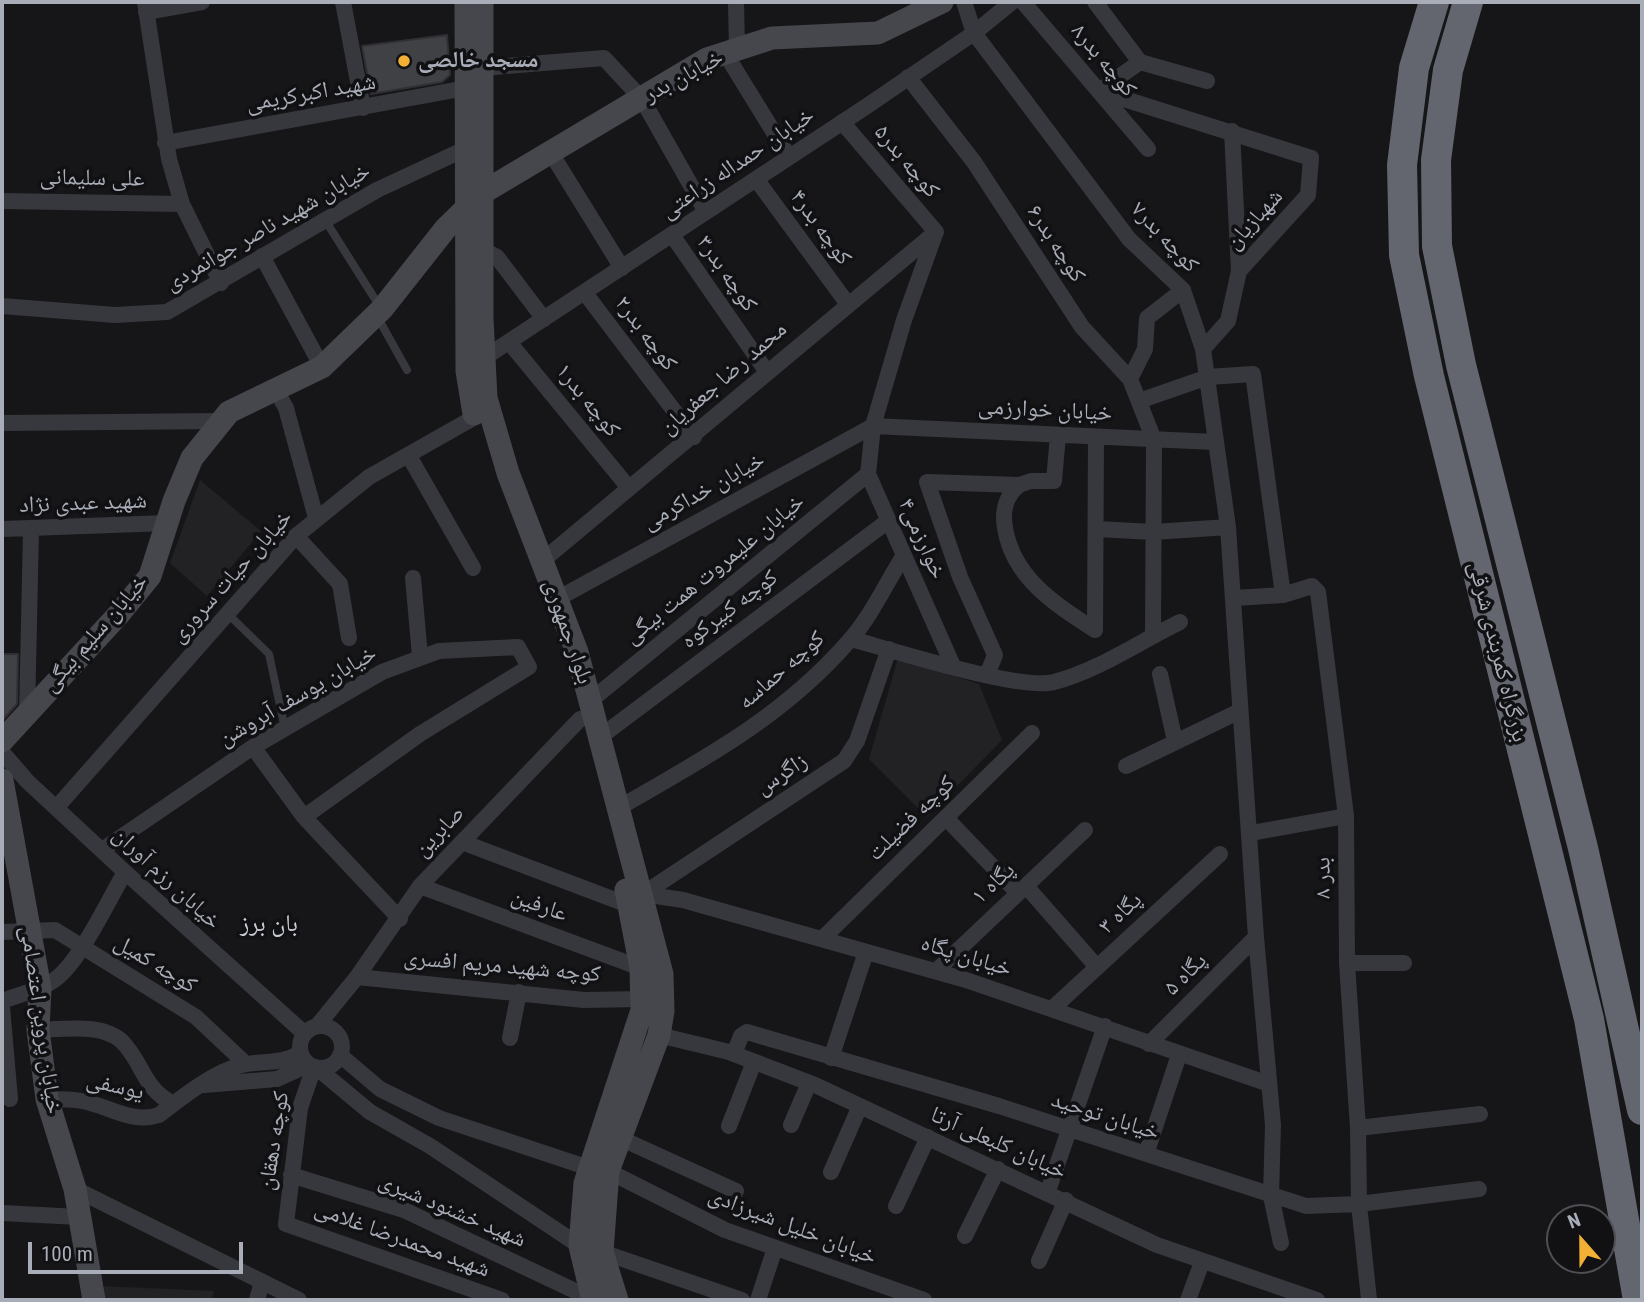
<!DOCTYPE html>
<meta charset="utf-8">
<style>
body{margin:0}
#map{position:relative;width:1644px;height:1302px;overflow:hidden;background:#161618;font-family:"Roboto Condensed",sans-serif}
canvas{display:block}
.frame{position:absolute;inset:0;border:4px solid #a8adb8;pointer-events:none}
.north{position:absolute;left:1546px;top:1204px;width:70px;height:70px;box-sizing:border-box;background:#111113;border:2px solid #4d4f55;border-radius:50%;rotate:339deg;font-size:19px;font-weight:700;line-height:28px;text-align:center;color:#a8adb8}
.north::after{content:'';display:block;margin:auto;width:24px;height:32px;background:#f2b134;clip-path:polygon(50% 0,100% 100%,50% 72%,0 100%)}
.scale{position:absolute;left:28px;top:1242px;width:215px;height:32px;box-sizing:border-box;border:4px solid #a8adb8;border-top:0;padding-left:9px;font-size:21px;line-height:24px;white-space:nowrap;color:#a8adb8;-webkit-text-stroke:5px #111113;paint-order:stroke}
</style>
<div id="map">
<canvas width="1644" height="1302"></canvas>
<div class="frame"></div>
<div class="north">N</div>
<div class="scale">100 m</div>
</div>
<script>
const ctx = document.querySelector('canvas').getContext('2d');
ctx.lineJoin = 'round';
function fill(path, color) { ctx.fillStyle = color; ctx.fill(path, 'evenodd'); }
function strokePath(path, color, width, dash) { ctx.strokeStyle = color; ctx.lineWidth = width; ctx.lineCap = dash ? 'butt' : 'round'; ctx.setLineDash(dash || []); ctx.stroke(path); }
function drawText(font, color, halo, rows, align = 'center') {
  ctx.font = font + ' "Roboto Condensed","Noto Naskh Arabic",sans-serif'; ctx.lineWidth = 7; ctx.setLineDash([]); ctx.textBaseline = 'middle'; ctx.strokeStyle = halo; ctx.fillStyle = color; for (const [text, x, y, turn = 0] of rows) {
    ctx.save(); ctx.translate(x, y); ctx.rotate((+turn || 0) * Math.PI / 180); ctx.textAlign = isNaN(turn) ? turn : align; if (halo) ctx.strokeText(text, 0, 0); ctx.fillText(text, 0, 0); ctx.restore();
  }
}
fill(new Path2D(`
 M200,480l61,51 -54,65 -37,-33z
 M898,658l81,26 23,56 -75,77 -58,-58z
 M100,1286l114,5 -2,9h-110z`), '#222225');
const building = new Path2D(`
 M447,35l3,40 -8,7 -71,12 -9,-48z
 M2,654h16l-1,50 -15,17z`);
fill(building, '#404145');
strokePath(building, '#303034', 2);
strokePath(new Path2D(`
 M325,220l55,87
 M378,318l29,52
 M229,615l40,39 16,75`), '#37383d', 8);
strokePath(new Path2D(`
 M145,2l24,157 13,45 39,79
 M343,2l20,106
 M736,2l1,47
 M964,2l10,31 155,206 54,51 20,59 25,178 28,410 17,188 -2,71 10,47
 M1023,2l125,147
 M1095,2l45,60 67,19
 M146,12l56,-10
 M725,53l64,104
 M482,68l122,-10 38,41 64,113
 M908,77l66,85 108,165 48,52 24,61 -1,195
 M1099,91l212,67 -3,37 -69,76
 M1099,91l41,-29
 M842,122l94,110
 M165,143l301,-55
 M551,153l71,115
 M756,179l91,124
 M2,201l180,3
 M935,234l-31,86 -31,106 -5,48 85,192
 M672,235l95,137
 M483,250l14,7 47,62
 M262,256l60,111
 M585,293l109,144
 M2,306l113,9 52,-3 210,-122 88,-41
 M509,342l120,146
 M1203,349l25,-28 11,-50 -7,-140
 M484,358l380,-250 110,-75 38,-31
 M1130,379l15,-30 2,-31 36,-28
 M275,389l11,19 30,110
 M1139,401l69,-24 45,-3 30,221
 M2,423l220,-2
 M409,456l64,112
 M1019,485c-14,12 -17,26 -14,43 8,50 51,77 90,102
 M2,529l165,-6
 M1096,529l58,3 74,-5
 M296,536l44,48 9,54
 M542,561l394,-329
 M413,578l7,78
 M1234,598l49,-3 29,-9 6,6 28,224 1,147 11,165 1,76 10,96
 M557,599l316,-173 341,16
 M1095,630l1,-193
 M851,639c41,11 169,52 203,43 45,-12 85,-40 126,-60
 M1160,674l15,67
 M987,675l8,-20 -35,-78 -33,-95 92,3 12,-4h23l4,-46
 M590,701l278,-227
 M27,714l4,-184
 M600,737l288,-216
 M253,747l51,70 96,102
 M2,752l25,29 98,91 179,161
 M1126,766l114,-55
 M57,807l239,-271 73,-59 106,-60
 M620,807c84,-48 164,-91 229,-166 22,-24 37,-58 55,-86
 M946,818l72,75
 M1251,833l95,-17
 M462,842l169,64
 M102,850l151,-103 129,-75 57,-21 79,-4 11,20 -109,67 -116,83
 M420,886l221,82
 M1026,886l71,81
 M643,894l40,6 283,80 303,104
 M643,894l201,-133 13,-20 32,-92
 M2,932l53,-2 141,87 50,47
 M823,938l209,-205
 M1347,963h57
 M936,971l149,-141
 M357,977l227,23 58,-1
 M2,1001c18,-7 40,-11 55,-23 24,-19 52,-79 68,-106
 M2,1007l8,92
 M1054,1007l166,-153
 M300 1047a21 21 0 1 1 42 0a21 21 0 1 1-42 0Z
 M317,1026l40,-49 63,-91 160,-167
 M38,1030c26,-1 70,-8 88,16 19,23 18,42 47,58
 M659,1035l70,17 86,33 342,160 160,55
 M510,1038l9,-46
 M1149,1044l107,-107
 M734,1054l7,-18 6,-4 252,74 307,100 53,-2 120,-15
 M340,1055l40,34 59,29 150,50
 M831,1058l35,-106
 M314,1067l-14,41 -14,116 216,76
 M317,1068l53,44 60,34 150,100
 M204,1085l73,-6 31,-14
 M47,1099c12,0 24,0 35,2 27,5 50,23 77,14 23,-18 56,-44 83,-50 21,-5 39,0 58,-12
 M791,1125l18,-42
 M729,1126l25,-64
 M1358,1128l122,-14
 M622,1139l114,52
 M1146,1154l33,-99
 M608,1171l117,59 199,70
 M831,1172l29,-66
 M291,1175l113,35 188,89
 M75,1189l224,111
 M1048,1191l57,-165
 M896,1206l32,-69
 M2,1213l77,4
 M965,1236l33,-67
 M602,1252l140,48
 M1039,1261l27,-61
 M257,1300l5,-18
 M758,1300l17,-52
 M1188,1300l14,-38`), '#37383d', 16);
strokePath(new Path2D(`
 M466,2l1,369 7,43
 M482,2v317l4,79 22,75 69,179 85,322 1,37 -4,24 -51,136 -6,81 15,48
 M2,741l117,-127 31,-38 24,-75 18,-43 37,-46 93,-45 60,-58 64,-81 36,-35 225,-134 65,-21 106,-5 64,-31
 M2,780l38,208 -2,42 9,69 28,90 19,111
 M593,1300l-13,-54 5,-63 57,-173 -1,-42 -15,-78`), '#45474d', 23);
strokePath(new Path2D(`
 M1434,2l-20,66 -12,97 2,90 25,121 160,643 49,281
 M1468,2l-20,68 -12,90 1,86 24,119 122,483 59,262`), '#63666e', 30);
for (const [x, y, r, color] of [
 [404,61,7,"#f2b134"]
]) { const dot = new Path2D(); dot.arc(x, y, r, 0, 2 * Math.PI); ctx.fillStyle = color; ctx.fill(dot); strokePath(dot, '#111113', 2.5); }
drawText('bold 23px', '#a8adb8', '#111113', [
 ["مسجد خالصی",418,61]
], 'left');
drawText('23px', '#a8adb8', '#111113', [
 ["کوچه بدر۸",1103,61,50],
 ["خیابان بدر",684,77,-28],
 ["شهید اکبرکریمی",311,94,-10],
 ["کوچه بدر۵",906,162,50],
 ["خیابان حمداله زراعتی",738,164,-34],
 ["علی سلیمانی",92,179,1],
 ["شهبازیان",1255,220,-48],
 ["خیابان شهید ناصر جوانمردی",268,228,-30],
 ["کوچه بدر۴",820,228,54],
 ["کوچه بدر۷",1164,238,47],
 ["کوچه بدر۶",1055,244,57],
 ["کوچه بدر۳",726,274,55],
 ["کوچه بدر۲",645,334,53],
 ["محمد رضا جعفریان",724,379,-41],
 ["کوچه بدر۱",587,401,51],
 ["خیابان خوارزمی",1045,411,3],
 ["خیابان خداکرمی",704,492,-29],
 ["شهید عبدی نژاد",83,504,-2],
 ["خوارزمی۴",921,539,66],
 ["خیابان علیمروت همت بیگی",715,570,-39],
 ["خیابان حیات سروری",232,577,-48],
 ["کوچه کبیرکوه",730,610,-37],
 ["بلوار جمهوری",567,632,71],
 ["خیابان سلیم بیگی",96,634,-49],
 ["بزرگراه کمربندی شرقی",1497,652,76],
 ["کوچه حماسه",782,671,-41],
 ["خیابان یوسف آبروشن",298,697,-30],
 ["زاگرس",782,775,-33],
 ["کوچه فضیلت",912,819,-44],
 ["صابرین",440,832,-46],
 ["بدر ۸",1324,878,-91],
 ["خیابان رزم آوران",166,879,43],
 ["پگاه ۱",994,884,-43],
 ["عارفین",539,906,20],
 ["پگاه ۳",1121,914,-43],
 ["خیابان پگاه",966,957,17],
 ["کوچه کمیل",155,965,31],
 ["کوچه شهید مریم افسری",502,967,5],
 ["پگاه ۵",1186,975,-45],
 ["خیابان پروین اعتصامی",40,1020,82],
 ["یوسفی",115,1087,13],
 ["خیابان توحید",1105,1117,18],
 ["کوچه دهقان",275,1141,-81],
 ["خیابان کلبعلی آرتا",998,1144,24],
 ["شهید خشنود شیری",452,1211,23],
 ["خیابان خلیل شیرزادی",792,1227,21],
 ["شهید محمدرضا غلامی",402,1240,20]
]);
drawText('24px', '#c9ccd4', '#111113', [
 ["بان برز",269,925]
]);
</script>
